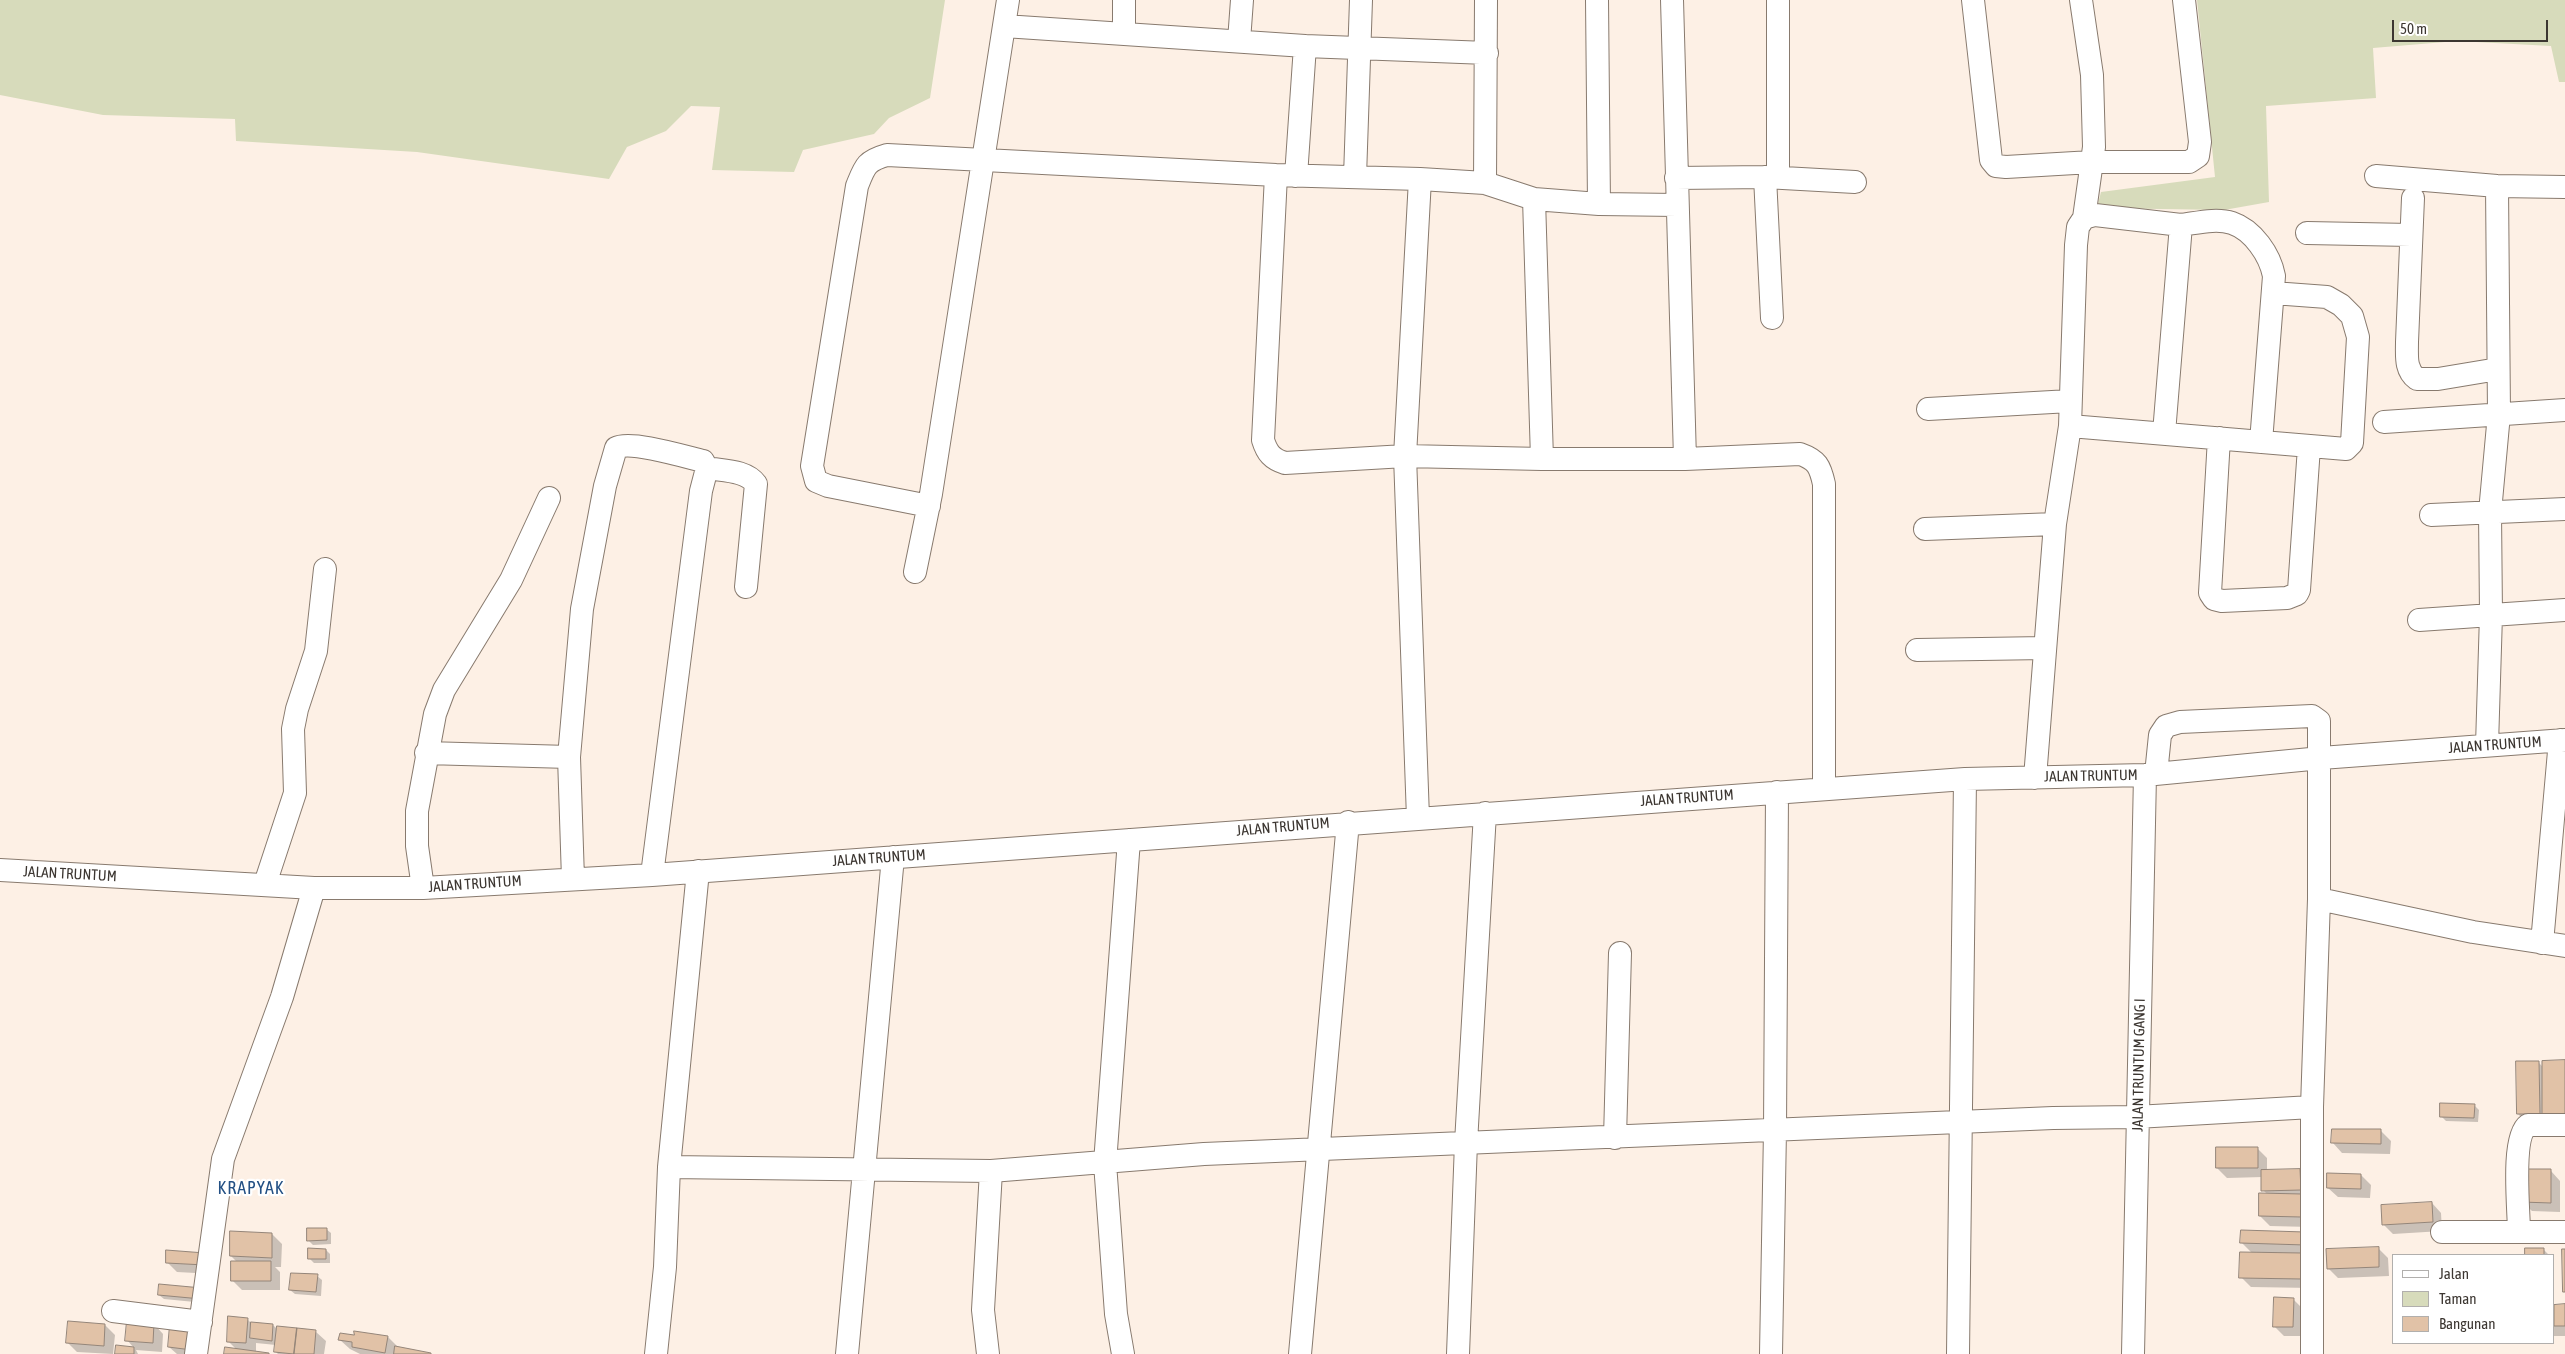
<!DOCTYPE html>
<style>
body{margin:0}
#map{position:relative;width:2565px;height:1354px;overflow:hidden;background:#fdf0e5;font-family:"Asap Condensed",sans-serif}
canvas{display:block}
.legend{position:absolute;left:2392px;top:1254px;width:162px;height:90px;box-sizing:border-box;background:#fff;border:1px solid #b1afad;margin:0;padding:6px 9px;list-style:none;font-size:15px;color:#3c3631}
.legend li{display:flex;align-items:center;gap:10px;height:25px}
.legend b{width:25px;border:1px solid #b1afad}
.scale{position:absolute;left:2392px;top:20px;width:156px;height:22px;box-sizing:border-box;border:2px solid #3c3631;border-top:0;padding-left:6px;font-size:15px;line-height:18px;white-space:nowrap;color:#3c3631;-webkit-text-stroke:4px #fff;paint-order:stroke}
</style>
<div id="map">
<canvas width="2565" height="1354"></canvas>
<ul class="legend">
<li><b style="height:6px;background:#fff"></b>Jalan</li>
<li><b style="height:14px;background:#d7dbbb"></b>Taman</li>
<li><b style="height:14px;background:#e1c2a7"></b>Bangunan</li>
</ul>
<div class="scale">50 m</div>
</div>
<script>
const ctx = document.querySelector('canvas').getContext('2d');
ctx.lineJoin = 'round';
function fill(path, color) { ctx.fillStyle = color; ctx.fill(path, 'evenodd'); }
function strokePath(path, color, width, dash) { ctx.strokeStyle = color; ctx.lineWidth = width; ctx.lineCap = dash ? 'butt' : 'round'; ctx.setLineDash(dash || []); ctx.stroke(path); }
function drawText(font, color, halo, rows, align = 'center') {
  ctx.font = font + ' "Asap Condensed",sans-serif'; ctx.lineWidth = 4.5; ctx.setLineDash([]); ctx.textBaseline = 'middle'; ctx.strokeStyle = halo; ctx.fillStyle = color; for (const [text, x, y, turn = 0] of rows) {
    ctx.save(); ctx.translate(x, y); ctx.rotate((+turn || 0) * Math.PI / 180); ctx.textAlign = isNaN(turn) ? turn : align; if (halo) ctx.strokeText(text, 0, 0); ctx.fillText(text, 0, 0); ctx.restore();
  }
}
fill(new Path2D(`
 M0,0h945l-15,98 -41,20 -15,16 -71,16 -9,22 -82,-2 8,-63 -29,-1 -25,25 -39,16 -18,32 -192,-27 -181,-11 -1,-22 -132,-4 -103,-20z
 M2197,0h368v82h-6l-8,-36 -94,-5 -84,7 3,50 -110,8 3,96 -45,8 -127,-2 4,-16 114,-15z`), '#d7dbbb');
fill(new Path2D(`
 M2538,1062l5,5 22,61 -37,-4 -10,-10z
 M2474,1105l5,5 -1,12 -32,-1 -4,-4z
 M2381,1131l10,10 -1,13 -48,-1 -9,-10z
 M2257,1148l10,10v13h33l10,9 1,47 -41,-1 -10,-10 7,-22 -4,-4v-13l-36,1 -10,-10z
 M2551,1171l9,10v31l-28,-1 -10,-10z
 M2361,1175l10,10 -1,13 -32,-1 -10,-9z
 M2432,1203l9,10 1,18 -49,3 -10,-10z
 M326,1229l5,4v11l-18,1 -5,-5z
 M2304,1233l7,55 -60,-1 -10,-10 11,-24 -10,-10z
 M272,1234l10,10 -1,23h-6l5,5v18h-38l-10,-10 5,-18 -6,-6z
 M2378,1248l10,10 1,18 -51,2 -10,-10z
 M2526,1249h17l6,6h-22z
 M326,1250l4,4v9h-16l-5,-5z
 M205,1254l9,20 -37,-2 -10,-10z
 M317,1276l5,4 -1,16 -26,-2 -5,-4z
 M160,1285l45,18 -41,-4 -5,-4z
 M2293,1299l10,10 -1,27h-18l-10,-10z
 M2554,1306h11v30h-11z
 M247,1319l4,4 22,2 5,5v-3l38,5 10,9 -2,13h-46l-3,-3 1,-6 -20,-2v9l13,2h-44l11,-5 -8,-8z
 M154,1324l9,10 -1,18 -26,-2 2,4h-22l1,-8 17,2 -7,-8z
 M105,1325l10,10 -2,19 -36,-2 -10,-10z
 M194,1330l8,24h-25l-8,-7z
 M388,1337l10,10 33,7h-71l-10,-5 -10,-9z`), '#0003');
const building = new Path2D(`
 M2565,1060v59h-23v-58z
 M2516,1061h23l1,53h-23z
 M2440,1103l35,1 -1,14 -34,-1z
 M2332,1129h49v15l-50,-1z
 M2216,1147h42v21h-42z
 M2300,1169l1,21 -40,1v-21z
 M2521,1169h30v34l-30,-1z
 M2327,1173l34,1v15l-34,-1z
 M2259,1193l43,1 -1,23 -42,-1z
 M2432,1202l1,20 -51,3 -1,-20z
 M307,1228h20v12l-20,1z
 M2241,1230l64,2v13l-65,-2z
 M230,1231l42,2v25l-42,-2z
 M2379,1247v20l-52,2 -1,-20z
 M308,1248l18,1v10h-18z
 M2525,1248h19v7h-19z
 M2562,1249h3v43h-2z
 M166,1250l39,3v12l-39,-2z
 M2240,1252l62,1v26l-63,-1z
 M231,1261h40v20h-40z
 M291,1273l27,1 -2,18 -27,-2z
 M159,1284l43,4 -1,11 -43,-4z
 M2274,1297l20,1 -1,29h-20z
 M2565,1304v22h-11v-21z
 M228,1316l20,2 -2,25 -19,-1z
 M68,1321l37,3 -1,22 -38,-3z
 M127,1321l27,2 -1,20 -28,-2z
 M251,1322l22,2 -1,17 -22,-3z
 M170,1325l25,4 -3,21 -24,-3z
 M277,1326l20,2 -3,26 -20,-2z
 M297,1328l19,2 -2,24h-20z
 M354,1331l34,5 -3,17 -33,-6v-5l-14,-2 2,-7 14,2z
 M116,1345l18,2v7h-19z
 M395,1346l36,7v1h-37z
 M225,1347l44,6v1h-45z`);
fill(building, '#e1c2a7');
strokePath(building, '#948579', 1);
const minor = new Path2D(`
 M1597,0l2,204
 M1672,0l13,459
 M1778,0v177
 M1973,0l18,160 5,6 10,1 86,-5h97l9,-6 2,-14 -16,-142
 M2081,0l11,75 2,72 -10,71
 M1004,26l301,20 182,7
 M1124,33v-33
 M1239,41l3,-41
 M1276,175l-13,265c4,13 9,19 22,23l120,-7 137,3h143l115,-5c17,6 20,12 24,30v305
 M1296,176l9,-130
 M2376,176l121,10 68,1
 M1355,177l6,-177
 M1765,177l7,141
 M1676,178l89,-1 90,5
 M1485,183l1,-183
 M2413,198l-6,144c0,14 -2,28 10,37h21l60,-10
 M1534,199l8,260
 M2181,225c16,-2 35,-7 51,-2 21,7 38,32 42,53l-13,166
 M2307,233l104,2
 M1928,409l142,-8
 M2384,422l181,-12
 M2070,426l276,23 6,-6 6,-106 -6,-21 -11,-11 -14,-8 -54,-4
 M2219,438l-9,155 4,6 8,2 65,-3 10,-4 2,-4 10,-143
 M707,468c16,3 39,2 49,16l-10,103
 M929,506l-101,-20 -12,-5 -4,-15 45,-280c8,-20 9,-25 30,-31l389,20 144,4 65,4 49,16 65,5 78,1
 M2431,515l134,-6
 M1925,529l130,-5
 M915,572l16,-78 77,-494
 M2419,620l146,-10
 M1917,650l128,-2
 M2487,745l4,-130 -1,-103 9,-98 -2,-228
 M426,753l143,4
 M2156,774l4,-39 6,-9 14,-4 132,-6 7,5v178l-7,208v247
 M2035,778l20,-254 15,-98 6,-181 2,-18 6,-9 11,-3 86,10 -17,208
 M1418,818l-13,-362 15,-277
 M0,870l314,18h109l229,-13 1313,-96 180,-4 176,-17 244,-18
 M573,879l-4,-122 13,-148 23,-123 11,-38c14,-8 70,9 87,13l4,7 -6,23 -49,384
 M265,884l30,-91 -2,-64 4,-20 19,-58 9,-82
 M423,888l-6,-42v-35l18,-97 9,-24 67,-110 38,-82
 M2319,899l154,33 92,14
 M2542,943l18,-203
 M1615,1138l5,-185
 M669,1167l322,4 213,-17 849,-36 83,-1 176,-10
 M2442,1232h123
 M2519,1232c0,-21 -8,-95 9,-107h37
 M113,1311l88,11
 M196,1354l27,-195 59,-162 32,-109
 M656,1354l9,-87 4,-100 29,-296
 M847,1354l46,-497
 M988,1354l-5,-44 8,-139
 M1123,1354l-7,-40 -11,-151 24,-323
 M1300,1354l48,-532
 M1458,1354l8,-211 19,-330
 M1771,1354l4,-224 2,-338
 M1958,1354l7,-575
 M2133,1354l12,-579`);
strokePath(minor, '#887a6e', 24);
strokePath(minor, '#fff', 22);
drawText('15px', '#3c3631', '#fff', [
 ["JALAN TRUNTUM",2495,745,-4],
 ["JALAN TRUNTUM",2091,776,-1],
 ["JALAN TRUNTUM",1687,798,-4],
 ["JALAN TRUNTUM",1283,827,-5],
 ["JALAN TRUNTUM",879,858,-4],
 ["JALAN TRUNTUM",70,874,3],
 ["JALAN TRUNTUM",475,884,-4],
 ["JALAN TRUNTUM GANG I",2139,1065,-89]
]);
ctx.letterSpacing = '1px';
drawText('18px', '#235084', '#fff', [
 ["KRAPYAK",251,1188]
]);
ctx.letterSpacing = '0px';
</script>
